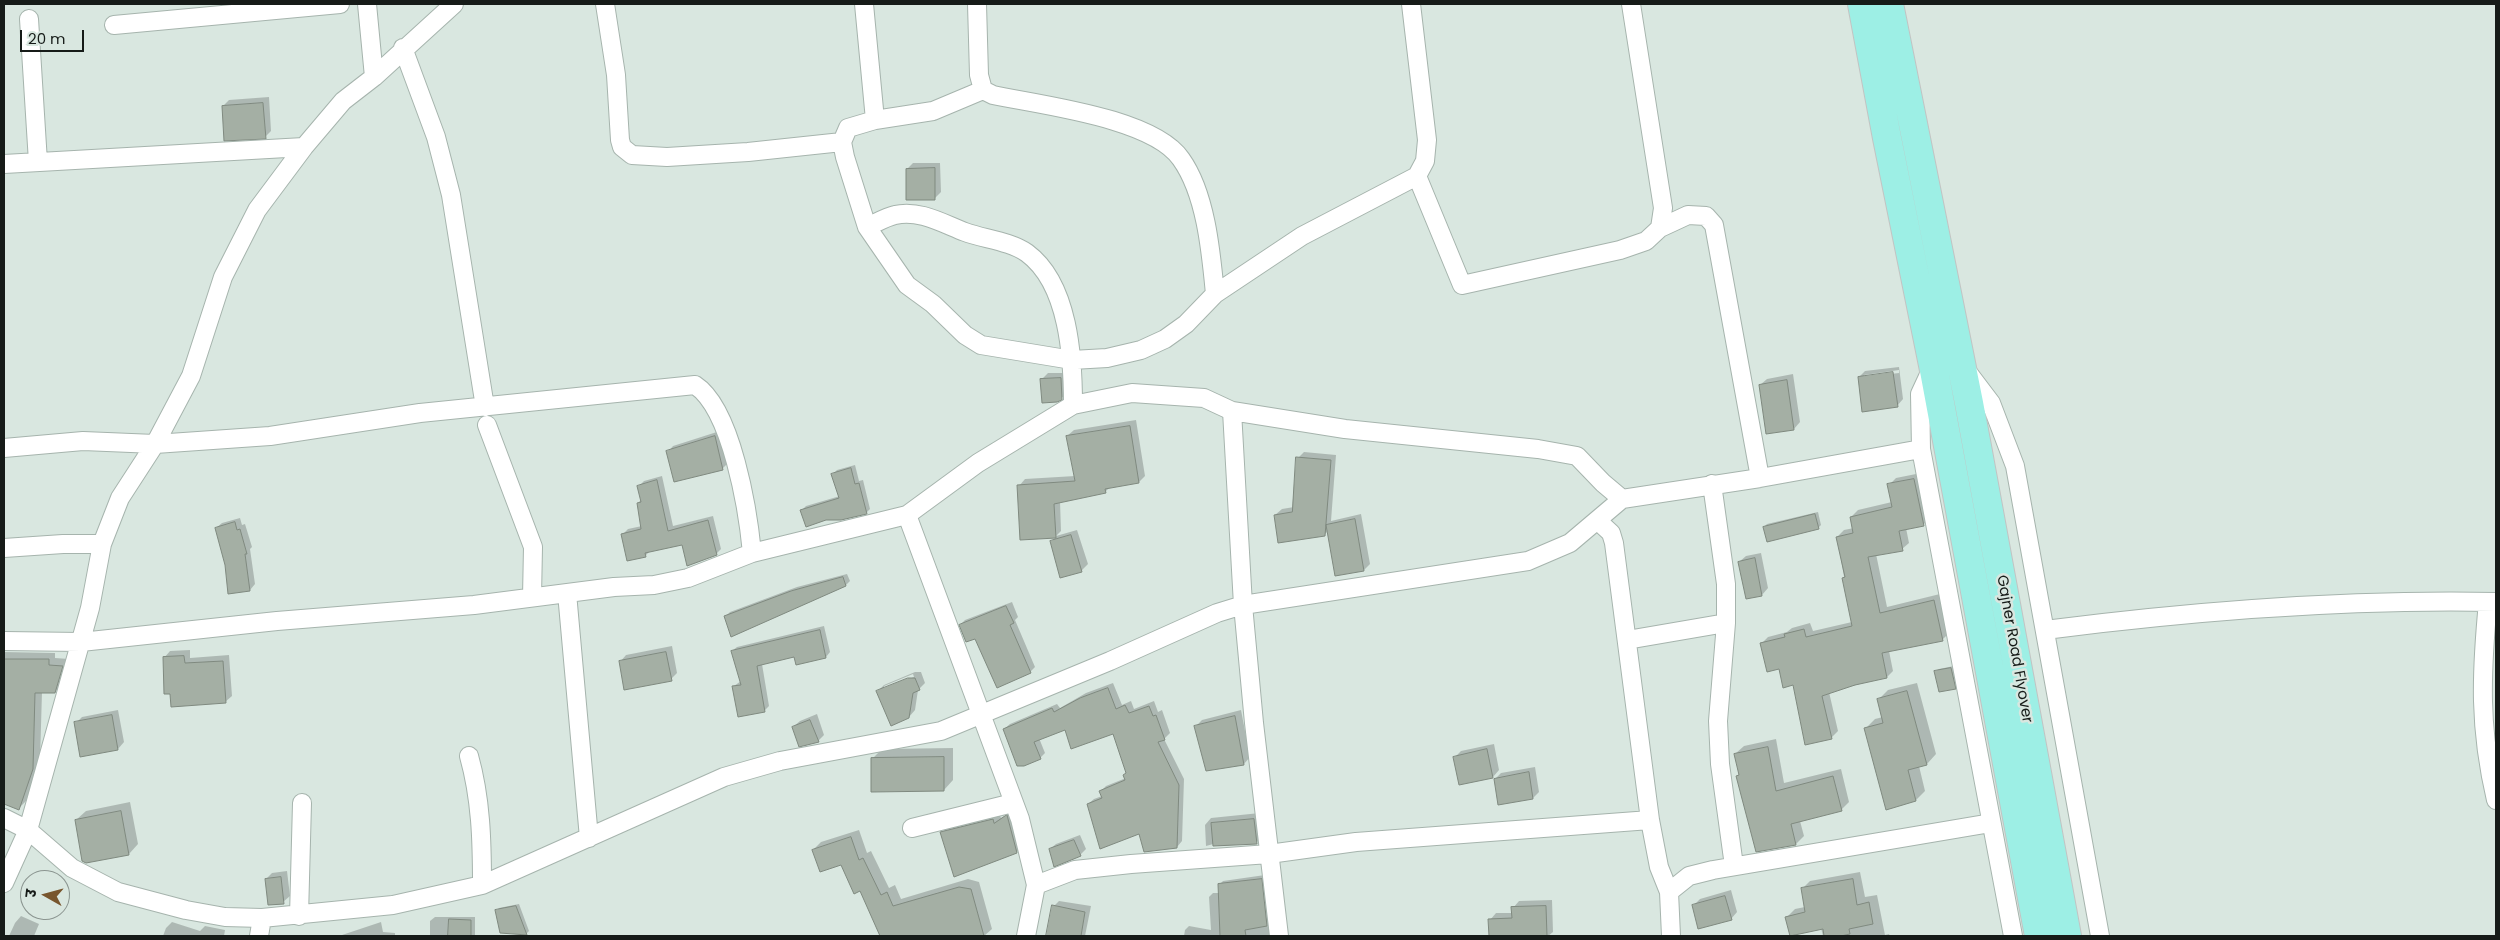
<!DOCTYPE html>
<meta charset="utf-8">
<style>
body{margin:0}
#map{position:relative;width:2500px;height:940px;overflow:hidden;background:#d9e7e0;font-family:Poppins,"Noto Sans Devanagari",sans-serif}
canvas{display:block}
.frame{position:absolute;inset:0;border:5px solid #161b18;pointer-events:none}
.north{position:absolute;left:20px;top:870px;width:50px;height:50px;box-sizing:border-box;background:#d9e7e0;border:1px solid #8b9590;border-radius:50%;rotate:277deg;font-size:14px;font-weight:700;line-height:20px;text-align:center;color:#161b18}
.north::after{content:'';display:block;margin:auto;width:18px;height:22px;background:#78562e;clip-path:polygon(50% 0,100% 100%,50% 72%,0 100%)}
.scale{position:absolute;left:20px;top:30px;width:64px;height:22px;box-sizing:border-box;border:2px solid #161b18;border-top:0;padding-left:6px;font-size:15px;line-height:18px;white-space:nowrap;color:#161b18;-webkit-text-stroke:4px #d9e7e0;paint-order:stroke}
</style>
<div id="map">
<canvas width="2500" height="940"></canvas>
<div class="frame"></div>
<div class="north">उ</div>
<div class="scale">20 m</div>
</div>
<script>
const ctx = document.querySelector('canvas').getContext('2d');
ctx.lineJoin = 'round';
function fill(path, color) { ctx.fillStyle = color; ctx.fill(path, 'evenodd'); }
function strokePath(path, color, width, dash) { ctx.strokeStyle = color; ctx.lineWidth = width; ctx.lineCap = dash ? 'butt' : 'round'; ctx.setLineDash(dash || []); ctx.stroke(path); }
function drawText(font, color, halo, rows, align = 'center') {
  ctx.font = font + ' Poppins,sans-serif'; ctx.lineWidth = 5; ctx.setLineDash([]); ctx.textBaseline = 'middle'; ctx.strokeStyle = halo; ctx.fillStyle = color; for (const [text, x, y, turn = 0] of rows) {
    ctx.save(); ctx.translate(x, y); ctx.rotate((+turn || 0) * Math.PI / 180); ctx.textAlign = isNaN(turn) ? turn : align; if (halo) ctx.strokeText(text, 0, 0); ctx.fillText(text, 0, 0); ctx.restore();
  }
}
fill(new Path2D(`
 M269,97l2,34 -6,6 -42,-31 6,-6z
 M913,163h27l1,29 -7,7 -27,-30z
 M1899,367l4,32 -6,7 -38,-29 6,-6zM1899,370v3l-35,4v-2z
 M1048,373h18l1,19 -6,7 -19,-20z
 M1793,374l7,48 -6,7 -34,-44 7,-6z
 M1136,420l9,56 -6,6 -28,4 -6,6 -45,9 1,30 -5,5 21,-6 11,34 -7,7 -30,-29 5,-5 -35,2 -2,-53 6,-7 50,-3 -8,-40 7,-6z
 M720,431l8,32 -6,6 -54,-17 5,-6z
 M1304,452l32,3 -5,66 30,-7 9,50 -6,6 -36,-39 -4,4 -49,-20 7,-6 12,-2 4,-49z
 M855,465l4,16 4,-1 7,29 -4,4 -64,-3 4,-4 34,-10 -7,-22 4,-4z
 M1921,473l9,45 -7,7 -17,3 3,15 -7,6 -26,5 11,53 53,-13 9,39 -7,7 -53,11 4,20 -6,6 -58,15 9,39 -7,7 -37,-54 -32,-41 6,-6 19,-5 5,-4 18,-5 3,8 39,-9 -15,-85 7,-7 10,-2 -3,-11 7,-7 34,-8 -3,-17 7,-7z
 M662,476l11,50 40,-10 8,33 -5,5 -33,-11 -33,8 -5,5 -22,-22 5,-5 14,-3 -4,-23 4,-4 -3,-13 5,-5z
 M1818,512l3,13 -3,3 -54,-1 3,-3z
 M240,518l2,7 3,-1 7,23 -2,2 5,35 -5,6 -24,-25 -10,-37 6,-5z
 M1761,553l7,35 -6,7 -15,3 -8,-36 7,-6z
 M847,574l3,7 -4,4 -120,31 4,-4 67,-25z
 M1012,602l6,15 -3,3 20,47 -5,5 -70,-47 5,-5z
 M824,626l6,26 -4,5 -31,-1 -33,8 7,42 -5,5 -30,-25 7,-5 -9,-30 5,-4z
 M672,646l5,27 -6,6 -51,-17 6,-7z
 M190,650v8l39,-3 3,41 -7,6 -61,-44 6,-7z
 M4,652l51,1v5l14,1 -7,26 -7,7h-13l-2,69 -14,40 -7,7 -15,-5z
 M1954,666l4,19 -3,3 -19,-17 3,-2z
 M915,672h6l4,11 -7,7 -3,20 -6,7 -31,-26 6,-6zM913,674l1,3 -30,12v-3z
 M1113,683l9,22 9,-4 3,8 20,-8 4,11 4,-2 8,23 -6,6 20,40 -2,62 -5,6 -37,-15 -52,-28 6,-5 8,-3 -1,-5 5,-5 20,-8 1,-6 -13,-40 -48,-4 -27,10 6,15 -5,5 -36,-29 6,-5 47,-20 3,4 26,-15z
 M1917,683l19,71 -9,10 -8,2 6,25 -9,9 -51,-71 10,-10 8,-2 -5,-17 10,-10z
 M118,710l6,32 -6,7 -42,-26 6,-6z
 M1241,710l9,47 -6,7 -37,6 -12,-43 7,-7z
 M817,714l7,21 -6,6 -25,-14 7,-6z
 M1776,739l8,44 57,-14 8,33 -8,8 -41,11 4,15 -8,8 -39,7 -20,-75 3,-2 -5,-20 9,-8z
 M1494,744l5,26 -6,7 -38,-20 6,-6z
 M953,748v32l-9,10 -72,-31 10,-10z
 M1535,767l4,25 -6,6 -38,-19 6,-6z
 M130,802l8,42 -9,10 -53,-34 10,-9z
 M1014,810l9,36 -6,6 -75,-20 6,-6 51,-13 2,5z
 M1260,813l2,24 -6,6 -38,3 -1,-3 -11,3 -1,-21 6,-7z
 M859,830l8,23 4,-2 18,37 6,-3 6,14 67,-20 11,3 13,47 -8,7 -28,-5 -1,5h-74l-20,-47 -19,-25 -29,-14 8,-8z
 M1080,835l6,14 -6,6 -30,-6 6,-5z
 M287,871l3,25 -7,6 -17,-23 6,-6z
 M1860,872l5,25 12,-2 8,40 4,-1 1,2h-67l-2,-8 -34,-11 8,-8 10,-2 -3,-18 8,-8z
 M1265,875l10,61h-91l1,-6 4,-4 22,4 -2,-33 4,-4h6v-8l4,-4z
 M1731,890l6,22 -6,7 -38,-13 7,-7z
 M1552,900l1,32 -5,4h-58v-16l6,-7h17v-5l6,-7z
 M1059,901l32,5 -6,30h-38l6,-29z
 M519,904l10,27 -3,3 -29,-23 2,-3z
 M21,916l18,8 -5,12h-25l6,-13z
 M435,917h40v19h-45v-15z
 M172,922l28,9 5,-5 20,4 -1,6h-61l3,-8z
 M381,922l2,10 12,1v3h-56z`), '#0003');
const building = new Path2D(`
 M263,103l3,36 -42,2 -2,-35z
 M935,168v32h-29v-31z
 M1893,372l5,35 -36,5 -4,-35z
 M1061,378l1,22 -5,2 -15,1 -2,-24z
 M1787,380l7,50 -28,4 -7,-49z
 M1130,426l9,57 -34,6 1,4 -52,11 2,34 -36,2 -3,-55 58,-4 -9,-45z
 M715,436l8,34 -49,12 -8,-31z
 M1296,457l35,3 -6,76 -47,7 -4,-28 18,-3z
 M851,468l4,16 4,-1 8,31 -26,6h-15l-20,7 -6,-17 39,-12 -8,-24z
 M1914,479l10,47 -25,5 4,20 -35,6 12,56 54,-13 9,41 -61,12 5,25 -32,7 -33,11 10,43 -27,6 -12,-60 -10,3 -4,-19 -12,3 -7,-29 25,-6 -1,-3 20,-5 2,8 46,-11 -10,-48 3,-1 -9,-40 17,-4 -3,-16 42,-10 -5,-23z
 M657,480l11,51 40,-11 9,35 -30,11 -5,-21 -37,8 1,4 -19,4 -6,-27 20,-5 -4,-26 4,-1 -4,-16z
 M1815,514l4,15 -52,13 -4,-15z
 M1355,519l9,52 -29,5 -9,-51z
 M235,522l2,8 3,-1 7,25h-2l5,37 -22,3 -3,-29 -10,-37z
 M1071,535l11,37 -22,6 -10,-37z
 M1755,558l7,38 -16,3 -8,-37z
 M843,577l3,9 -115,51 -7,-21 67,-25z
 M1006,606l8,17 -4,2 21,48 -34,15 -22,-49 -9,3 -7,-17z
 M820,630l6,28 -30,7 -2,-8 -37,9 8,46 -27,5 -6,-31 9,-1 -10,-34z
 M666,652l6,29 -48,9 -5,-29z
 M184,656l1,7 38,-2 3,42 -55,4 -1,-13h-6l-1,-37z
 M4,659h45v6l14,1 -8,27h-20l-2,76 -14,41 -15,-6z
 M1951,668l5,21 -17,3 -5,-21z
 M908,678h7l5,12 -7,3 -4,25 -18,8 -15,-35z
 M1108,688l8,21 9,-4 4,8 20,-7 4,10 3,-1 9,25 -7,2 21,43 -2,63 -33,4 -5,-18 -39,15 -13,-45 15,-6 -3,-7 26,-11 -2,-5 3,-2 -13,-39 -42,15 -6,-19 -31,12 7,17 -17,7h-7l-14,-37 49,-21 2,4 26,-14z
 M1907,691l20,74 -19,5 8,31 -30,9 -22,-82 19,-5 -6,-24z
 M112,715l6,35 -38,7 -6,-35z
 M1235,716l9,49 -38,6 -12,-45z
 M810,720l9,22 -20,5 -7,-20z
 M1768,747l8,44 57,-15 9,35 -51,13 5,21 -40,7 -20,-76 3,-1 -5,-21z
 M1487,749l6,29 -34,7 -6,-28z
 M944,757v34l-73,1v-34z
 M1529,772l4,27 -35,6 -4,-26z
 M121,811l8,44 -43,8 -4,-2 -7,-41z
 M1007,815l10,38 -63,24 -14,-45 53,-13 1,4z
 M1254,819l3,25 -44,2 -2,-23z
 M851,837l8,23 4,-2 18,37 6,-3 6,14 66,-19 12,2 13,47h-104l-20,-45 -6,3 -13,-29 -21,7 -8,-22z
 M1074,840l7,16 -27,11 -5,-18z
 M281,877l3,27 -16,1 -3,-26z
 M1262,879l5,47 -22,4 1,6h-26l-2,-52z
 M1853,879l4,26 12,-3 4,22 -24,5 1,5 -9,2h-17l-1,-7 -33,7 -5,-19 20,-5 -4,-24z
 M1725,896l7,24 -34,9 -6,-24z
 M1052,905l33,7 -4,24h-35z
 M516,906l11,29 -27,-2 -5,-23z
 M1546,906l1,30h-58l-1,-17 24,-1 -1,-11z
 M449,919l22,1v16h-23z`);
fill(building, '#a4afa4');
strokePath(building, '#7f897f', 1);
const street = new Path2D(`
 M367,4l7,73
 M605,4l11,71 4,65 2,7 10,8 35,2 81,-5 94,-10
 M864,4l11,116
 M977,4l2,71 4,15 10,5c47,10 160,23 188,64 25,35 30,93 34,135
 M29,19l9,143
 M114,25l226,-21
 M403,48l33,89 15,58 34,212
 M983,90l-50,21 -58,9 -27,8 -6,14 3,15 22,70 40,58 26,19 32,31 16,10 91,15 35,-2 34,-8 24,-11 21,-15 29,-30 87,-58 115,-60 8,-15 2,-21 -16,-136
 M4,164l300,-17
 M1417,176l45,109 158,-35 26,-9 14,-13 3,-20 -32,-204
 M867,227c9,-4 19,-10 28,-12 24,-6 49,9 70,17 19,7 45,9 62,21 42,31 46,105 46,152
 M1660,228l28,-13 18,1 8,9 46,253
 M1933,366l-13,28 1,55 92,487
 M1966,370l25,33 24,63 85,470
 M1232,411l11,194 11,118 25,213
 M487,425l46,122 -1,50
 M4,448l79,-7 72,3 115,-8 150,-23 275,-28c37,24 53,126 57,168
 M1712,484l14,100v39l-8,98 2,43 14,102
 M907,515l113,304 16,66 -10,51
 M1598,521l13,12 3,10 36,277 9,47 10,25
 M4,548l59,-4h39
 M567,593l22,245
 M2488,602c-7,73 -9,126 8,198
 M2045,630c149,-19 301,-31 451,-28
 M1627,640l99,-17
 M4,641l77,1 196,-21 197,-16 140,-18 40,-2 34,-7 64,-25 155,-38 71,-52 95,-58 59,-12 72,5 28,13 113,18 193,20 39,7 26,27 19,16 138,-21 161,-29
 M469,756c12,43 13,85 13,129
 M4,818l24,12 44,38 46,24 68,18 39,7 37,1 131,-13 89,-20 242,-108 56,-16 161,-30 169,-70 107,-48 26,-8 285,-44 42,-18 52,-44
 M912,828l101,-25
 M4,883l24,-53 62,-222 12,-64 18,-46 35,-54 36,-68 32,-99 34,-67 47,-63 39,-46 31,-24 80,-73
 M1036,885l39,-15 56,-6 138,-10 87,-12 294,-22
 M299,916l3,-113
 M259,936l3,-18
 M1671,936l-2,-44 20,-16 24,-6 278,-47`);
const primary = new Path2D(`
 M1862,4l25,134 46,227 106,571
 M1889,4l80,399 98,533`);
strokePath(street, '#a6b4ad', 20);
strokePath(primary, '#c2c4c3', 30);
strokePath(street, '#fff', 18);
strokePath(primary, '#9defe5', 28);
drawText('15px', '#161b18', '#d9e7e0', [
 ["Gajner Road Flyover",2014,649,80]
]);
</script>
